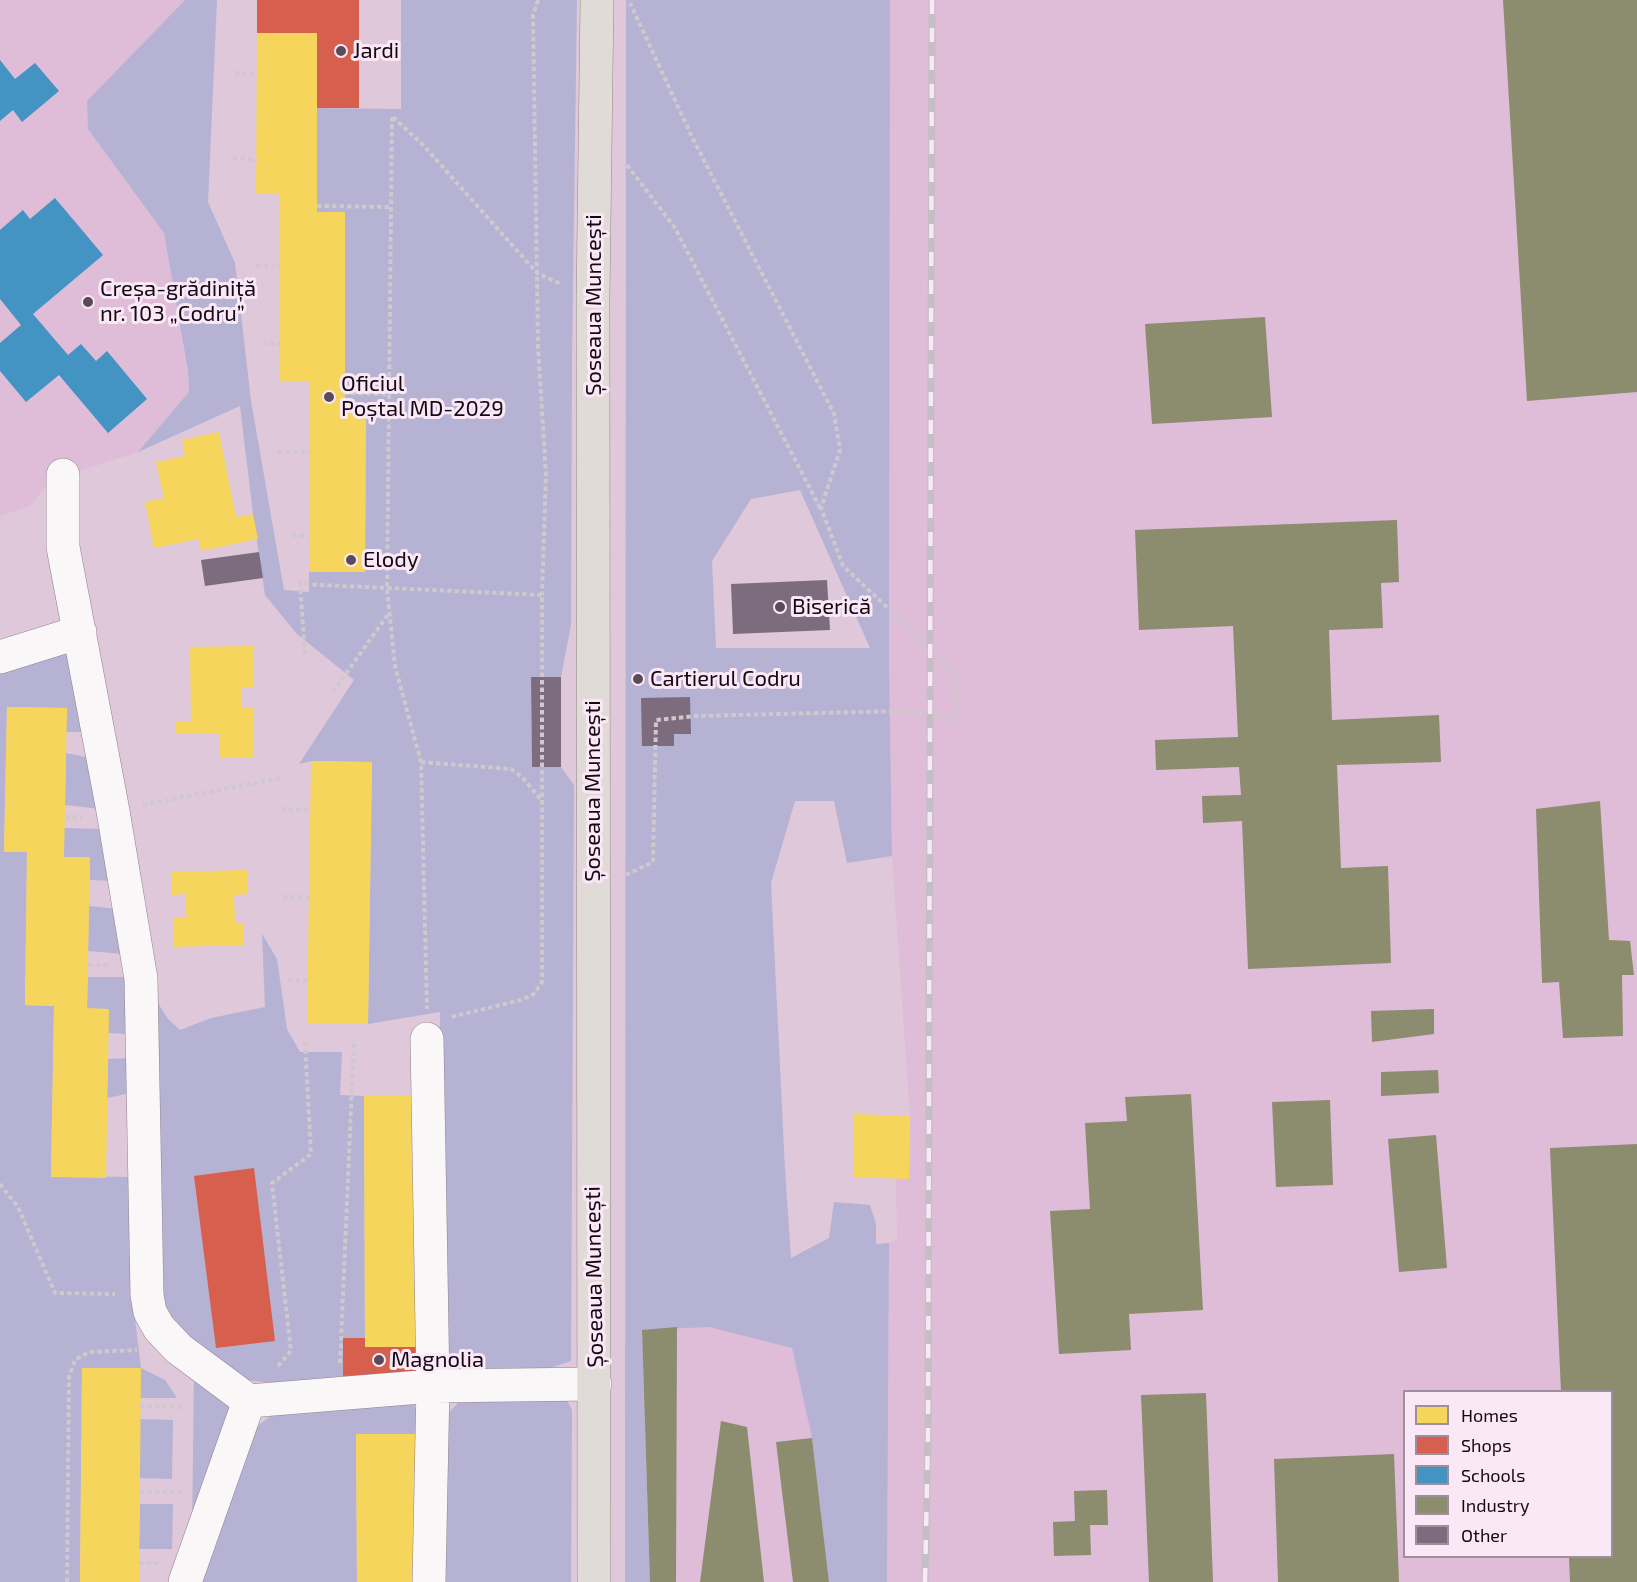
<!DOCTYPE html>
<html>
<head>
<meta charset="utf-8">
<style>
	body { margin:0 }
	#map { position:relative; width:1637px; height:1582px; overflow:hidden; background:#dec8d9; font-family:"Exo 2",sans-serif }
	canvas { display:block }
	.legend { position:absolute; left:1403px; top:1390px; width:210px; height:168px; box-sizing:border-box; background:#fbe8f7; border:2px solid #9f8e9c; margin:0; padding:8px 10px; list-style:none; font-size:18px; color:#140813 }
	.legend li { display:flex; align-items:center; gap:12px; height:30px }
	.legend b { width:30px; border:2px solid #9f8e9c }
</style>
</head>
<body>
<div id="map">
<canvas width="1637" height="1582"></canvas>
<ul class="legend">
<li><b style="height:16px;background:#f6d55c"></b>Homes</li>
<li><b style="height:16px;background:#d6604d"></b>Shops</li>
<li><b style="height:16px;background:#4393c3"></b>Schools</li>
<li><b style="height:16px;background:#8c8c6e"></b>Industry</li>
<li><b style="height:16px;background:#7c6c7d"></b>Other</li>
</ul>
</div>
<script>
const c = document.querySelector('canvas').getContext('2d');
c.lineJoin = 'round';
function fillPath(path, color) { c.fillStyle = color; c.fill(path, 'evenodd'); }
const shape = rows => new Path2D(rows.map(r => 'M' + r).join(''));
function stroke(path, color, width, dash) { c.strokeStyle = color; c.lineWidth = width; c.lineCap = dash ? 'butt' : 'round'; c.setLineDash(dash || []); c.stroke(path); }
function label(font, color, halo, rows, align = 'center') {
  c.font = font + ' "Exo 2",sans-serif'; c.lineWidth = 6; c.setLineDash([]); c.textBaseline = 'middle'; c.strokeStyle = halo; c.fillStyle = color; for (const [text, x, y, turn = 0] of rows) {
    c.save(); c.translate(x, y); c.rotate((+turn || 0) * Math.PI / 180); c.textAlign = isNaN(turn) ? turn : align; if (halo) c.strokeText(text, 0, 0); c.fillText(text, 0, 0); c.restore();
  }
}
const built = shape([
	[0,0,185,0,87,101,89,129,164,233,188,371,189,392,138,452,51,480,30,506,0,516],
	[890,0,1637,0,1637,1582,887,1582,889,1243,897,1240,896,1179,909,1178,910,1116,892,856,889,658],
	[1404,1392,1612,1392,1612,1556,1404,1556],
	[677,1327,710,1327,792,1348,812,1438,829,1582,650,1582,642,1330]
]);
const green = shape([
	[185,0,217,0,208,202,235,263,251,401,284,590,309,592,309,572,365,572,366,405,345,404,317,212,317,108,401,109,401,0,577,0,572,359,571,625,561,677,531,678,532,767,561,767,574,785,571,1361,524,1377,458,1370,447,1359,441,1328,440,1012,368,1024,372,762,312,761,299,764,354,680,297,634,265,595,253,514,240,406,138,452,189,392,188,371,164,233,88,129,87,101],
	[626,0,890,0,889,658,892,856,847,863,834,801,795,801,771,883,785,1170,791,1258,829,1238,834,1202,870,1205,876,1224,876,1244,889,1243,887,1582,829,1582,812,1438,792,1348,709,1327,642,1330,650,1582,625,1582],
	[800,490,870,648,716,648,712,561,751,499],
	[63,622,87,732,66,732,67,708,7,707,4,851,27,852,25,1005,54,1006,51,1176,135,1177,130,1278,141,1368,165,1380,177,1398,140,1398,140,1368,82,1368,80,1582,0,1582,0,644],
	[66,753,90,758,101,809,65,805],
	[64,828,103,829,114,881,90,880,90,857,64,857],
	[89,906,119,909,125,954,88,951],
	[262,934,277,959,287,1029,300,1052,342,1052,340,1095,364,1096,365,1338,343,1338,343,1376,276,1384,241,1379,213,1361,163,1314,156,1000,168,1019,180,1030,211,1018,265,1007],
	[88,977,125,977,128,1034,108,1033,87,1008],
	[133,1058,133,1089,126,1094,107,1098,108,1059],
	[194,1375,236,1407,192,1535],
	[566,1398,572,1410,571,1582,439,1582,439,1423,458,1403],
	[403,1403,414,1405,418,1415,417,1434,356,1434,357,1582,196,1582,258,1426,274,1413],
	[140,1419,173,1420,172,1479,140,1478],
	[140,1504,173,1504,172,1549,139,1549]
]);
const homes = shape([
	[257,33,317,33,317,212,345,212,345,404,366,404,365,572,309,572,309,382,279,382,280,194,256,194],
	[219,432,236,517,253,514,258,539,201,551,199,539,154,548,145,502,164,498,156,462,185,456,182,440],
	[254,646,254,687,241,688,241,707,253,707,254,758,220,758,219,733,176,734,176,721,191,721,190,647],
	[7,707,67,708,64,857,90,857,87,1008,109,1009,106,1178,51,1177,54,1006,25,1005,27,852,4,852],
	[311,761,372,762,368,1024,307,1023],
	[248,870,248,894,234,895,235,923,243,923,243,945,174,947,174,918,186,918,185,894,171,895,171,872],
	[417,1095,419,1347,365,1347,364,1096],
	[854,1114,910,1116,909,1179,853,1177],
	[82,1368,141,1368,139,1582,80,1582],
	[356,1434,417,1434,419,1582,357,1582]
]);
const shops = shape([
	[257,0,359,0,359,108,317,108,317,33,257,33],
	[254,1168,275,1341,216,1348,194,1176],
	[343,1338,365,1338,365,1347,419,1347,419,1375,343,1376]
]);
const schools = shape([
	[0,60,15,79,35,63,59,91,22,122,13,110,0,121],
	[55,198,103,255,33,314,68,355,81,344,96,361,107,351,147,399,108,433,59,375,26,402,0,371,0,343,21,325,0,299,0,230,23,210,30,219]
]);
const industry = shape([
	[1503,0,1637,0,1637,392,1527,401],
	[1265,317,1272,417,1152,424,1145,324],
	[1397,520,1399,582,1381,583,1383,628,1329,630,1332,720,1439,715,1441,762,1337,765,1341,868,1388,866,1391,963,1248,969,1242,821,1203,823,1202,796,1241,795,1239,767,1156,770,1155,740,1238,737,1233,626,1139,630,1135,530],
	[1600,801,1609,940,1630,941,1634,975,1622,975,1623,1036,1563,1038,1559,982,1542,983,1542,981,1536,809],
	[1434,1009,1434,1034,1372,1042,1371,1011],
	[1438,1070,1439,1093,1381,1096,1381,1072],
	[1191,1094,1203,1310,1129,1314,1131,1350,1059,1354,1050,1211,1090,1209,1085,1123,1127,1121,1125,1097],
	[1330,1100,1333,1185,1276,1187,1272,1102],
	[1436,1135,1447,1268,1399,1272,1388,1139],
	[1637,1144,1637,1582,1570,1582,1569,1557,1612,1556,1612,1392,1561,1392,1550,1148],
	[677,1327,676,1582,650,1582,642,1330],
	[1206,1393,1213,1582,1149,1582,1141,1395],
	[721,1421,747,1427,764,1582,700,1582],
	[812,1438,829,1582,793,1582,776,1442],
	[1394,1454,1399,1582,1278,1582,1274,1459],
	[1107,1490,1108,1525,1090,1525,1091,1555,1054,1556,1053,1522,1075,1521,1074,1491]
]);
const building = shape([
	[259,552,263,578,205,586,201,560],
	[827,580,830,630,733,634,731,584],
	[531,677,561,677,561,767,532,767],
	[690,697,691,734,674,734,674,746,642,746,641,698]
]);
const path = shape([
	[538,0,533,15,538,346,546,475,542,595],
	[235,73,257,74],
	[392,117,387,589,395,666,421,762,427,1009],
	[393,117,423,145,537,273,561,284],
	[233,158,257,160],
	[627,165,675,228,820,508],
	[317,206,391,207],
	[256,266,280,265],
	[263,343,280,344],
	[344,393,388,394],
	[278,452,309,452],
	[292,535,309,536],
	[305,654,300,584,542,595,542,982,534,994,521,1000,451,1017],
	[333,692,389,613],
	[421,762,511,769,522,777,543,802],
	[143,805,280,778],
	[281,809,311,811],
	[65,817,82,817],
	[626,875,653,862,656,720,695,716,902,711,957,720,955,675,905,624,843,566,821,508,840,450,834,414,692,137,630,3],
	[283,897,309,897],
	[88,965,108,965],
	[288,980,308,981],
	[0,1184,18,1207,55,1293,115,1294],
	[340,1363,354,1040],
	[278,1366,291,1351,272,1183,311,1154,305,1041],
	[140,1406,184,1407],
	[140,1492,182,1492],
	[139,1563,159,1563],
	[67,1582,69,1377,75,1360,89,1352,137,1350]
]);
const minor = shape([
	[63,475,63,547,113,811,141,979,147,1295,150,1312,159,1328,179,1349,249,1401,433,1386,595,1384],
	[0,657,80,632],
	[427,1039,433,1386,429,1582],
	[185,1582,249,1401]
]);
const major = shape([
	[594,1582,593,299,597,0]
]);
const rail = shape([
	[925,1582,928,1435,932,0]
]);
const markers = [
	[341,51,6,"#5b4b58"],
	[88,302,6,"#5b4b58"],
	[329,397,6,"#5b4b58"],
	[351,560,6,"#5b4b58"],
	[780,607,6,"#5b4b58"],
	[638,679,6,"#5b4b58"],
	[379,1360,6,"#5b4b58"]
];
const poiNames = [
	["Jardi",353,51],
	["Creșa-grădiniță",100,289],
	["nr. 103 „Codru”",100,314],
	["Oficiul",341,384],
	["Poștal MD-2029",341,409],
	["Elody",363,560],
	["Biserică",792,607],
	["Cartierul Codru",650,679],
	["Magnolia",391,1360]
];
const streetNames = [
	["Șoseaua Muncești",594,305,-90],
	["Șoseaua Muncești",593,791,-90],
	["Șoseaua Muncești",594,1277,-91]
];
fillPath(built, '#dfbcd8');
fillPath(green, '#b5b2d4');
fillPath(homes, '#f6d55c');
fillPath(shops, '#d6604d');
fillPath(schools, '#4393c3');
fillPath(industry, '#8c8c6e');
fillPath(building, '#7c6c7d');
stroke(minor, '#92828e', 34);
stroke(major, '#958885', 34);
stroke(path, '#cfc8cd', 4, [4.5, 3]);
stroke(minor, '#faf7f9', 33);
stroke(major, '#e1dbd7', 33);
stroke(rail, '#c4bfc4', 7);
stroke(rail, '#fbe8f7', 4.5, [14]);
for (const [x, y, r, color] of markers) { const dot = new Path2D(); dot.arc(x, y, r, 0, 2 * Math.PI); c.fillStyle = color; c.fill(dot); stroke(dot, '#fbe8f7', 2); }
label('22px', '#140813', '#fbe8f7', poiNames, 'left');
label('22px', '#140813', '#fbe8f7', streetNames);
</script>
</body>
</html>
